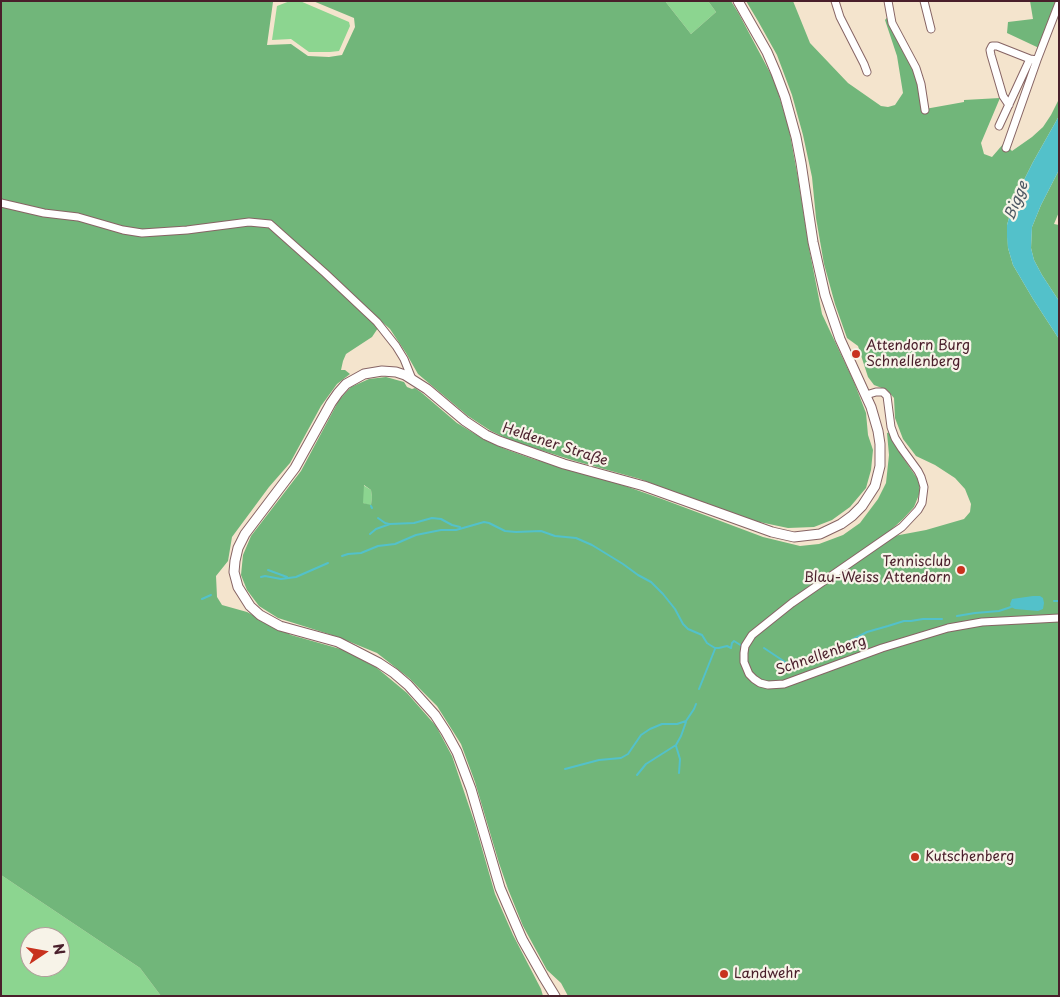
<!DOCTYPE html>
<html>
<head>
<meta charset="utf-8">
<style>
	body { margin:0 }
	#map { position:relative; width:1060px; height:997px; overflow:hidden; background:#f4e4cd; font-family:"Playpen Sans",sans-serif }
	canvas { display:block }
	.frame { position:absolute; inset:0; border:2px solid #4a1f2b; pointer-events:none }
	.north { position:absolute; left:20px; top:927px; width:50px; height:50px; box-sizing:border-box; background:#f7f3e8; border:1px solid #b29e9c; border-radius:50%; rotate:78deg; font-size:14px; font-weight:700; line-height:20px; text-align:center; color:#4a1f2b }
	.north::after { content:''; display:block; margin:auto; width:18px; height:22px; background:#c8321e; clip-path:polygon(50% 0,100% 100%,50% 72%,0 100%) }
</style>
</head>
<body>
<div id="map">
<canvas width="1060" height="997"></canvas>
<div class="frame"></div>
<div class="north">N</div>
</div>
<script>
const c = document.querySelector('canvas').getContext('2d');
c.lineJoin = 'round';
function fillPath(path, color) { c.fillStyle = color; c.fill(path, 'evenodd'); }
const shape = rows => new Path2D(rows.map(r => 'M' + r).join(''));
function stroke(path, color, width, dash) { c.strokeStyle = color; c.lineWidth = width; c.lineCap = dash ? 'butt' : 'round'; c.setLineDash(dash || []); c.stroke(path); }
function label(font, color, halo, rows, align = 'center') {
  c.font = font + ' "Playpen Sans",sans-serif'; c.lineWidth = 4.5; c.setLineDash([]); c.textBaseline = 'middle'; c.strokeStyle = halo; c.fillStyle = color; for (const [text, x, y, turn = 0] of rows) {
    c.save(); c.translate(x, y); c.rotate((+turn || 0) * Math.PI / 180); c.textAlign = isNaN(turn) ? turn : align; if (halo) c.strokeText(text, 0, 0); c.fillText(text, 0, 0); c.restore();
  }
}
const green = shape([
	[290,1,300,1,349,22,350,26,339,51,330,52,309,52,291,39,272,40,277,6],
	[665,1,708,1,716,12,691,34],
	[363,485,371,490,372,497,371,506,363,503],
	[1,875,140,968,161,996,1,996],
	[30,937,60,937,60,967,30,967]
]);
const forest = shape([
	[1,1,274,1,273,2,267,45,291,44,308,56,329,57,342,55,355,27,354,18,313,1,665,1,691,34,716,12,708,1,731,1,739,14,775,82,789,129,798,178,809,248,822,314,854,382,866,413,868,435,873,450,871,470,866,488,850,507,832,520,814,527,788,528,745,519,640,479,575,461,512,441,491,431,468,416,418,374,406,353,390,329,381,321,378,328,372,337,346,354,343,361,341,370,345,370,350,374,337,384,321,406,290,463,269,487,232,537,228,561,216,576,217,597,222,605,247,612,291,635,344,650,377,668,407,693,436,726,452,756,475,824,495,894,513,935,541,989,543,996,161,996,140,968,1,875],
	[746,1,793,1,810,43,848,83,881,106,888,107,895,105,903,93,897,56,885,20,890,14,910,55,925,109,964,102,964,100,1000,98,981,143,984,154,992,157,1004,143,1012,151,1032,137,1043,127,1051,115,1059,99,1059,116,1033,162,1014,200,1007,225,1008,248,1013,265,1033,299,1059,339,1059,996,568,996,561,983,547,970,523,926,508,889,499,863,475,782,461,744,437,706,409,678,377,653,338,637,278,618,259,606,247,590,241,575,243,555,251,536,301,471,339,400,351,387,369,379,386,377,404,382,407,387,412,389,415,388,422,393,457,423,485,440,505,449,533,459,614,482,662,499,763,537,800,546,819,544,843,535,860,523,878,499,886,483,889,455,887,433,890,432,904,459,919,481,920,492,914,507,903,519,892,529,894,536,926,530,964,519,970,512,971,504,965,489,955,478,935,465,916,456,903,439,895,418,894,398,887,390,874,385,868,377,858,346,847,338,835,304,824,264,816,218,812,177,803,135,792,95,777,55,758,21],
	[364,485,371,490,372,497,371,505,363,503],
	[1030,1,1056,1,1039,48,1007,33,1008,22,1033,19],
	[1059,170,1059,212,1054,224,1059,225,1059,301,1042,275,1034,260,1031,248,1032,227,1041,205]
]);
const water = shape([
	[1059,116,1059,170,1041,205,1032,227,1031,248,1034,260,1042,275,1059,301,1059,339,1033,299,1013,265,1008,248,1007,237,1007,225,1014,200,1033,162],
	[1033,596,1040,596,1043,598,1044,603,1043,609,1038,611,1015,609,1011,607,1010,604,1012,599]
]);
const stream = shape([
	[371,506,372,508],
	[378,518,385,523,389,524],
	[370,534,376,529,390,524,414,523,432,518,441,519,452,525,460,527],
	[342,556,348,554,361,553,378,546,395,544,416,535,441,530,456,530,484,522,489,523,505,531,516,532,541,531,555,536,576,538,592,545,623,564,638,575,651,582,663,594,675,609,683,624,688,629,702,635,707,643,710,645,715,648,719,648,727,646,731,648,732,643,734,641,742,646],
	[268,570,287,577],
	[261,577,265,576,281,579,296,577,328,563],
	[202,599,211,595],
	[1054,601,1059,601],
	[957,616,975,613,999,611,1011,607],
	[764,648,791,666,797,665,802,662,820,658,837,647,841,647,848,642,867,632,888,626,904,621,911,621,923,619,942,619],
	[699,689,715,649],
	[676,746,680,759,679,773],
	[565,769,599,760,621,758,628,754,641,735,650,729,662,724,677,724,686,721,694,709,696,704],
	[637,775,646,764,676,745,681,736,686,722]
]);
const minor = shape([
	[835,1,840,17,864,64,867,72],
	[888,1,892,23,916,68,921,84,925,110],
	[924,1,931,29],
	[1009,105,1003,96,991,55,990,50,992,46,997,46,1030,59,1037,60],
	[999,126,1030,59],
	[1006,148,1037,60,1059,3],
	[1,203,44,213,78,217,123,230,142,233,187,230,249,222,270,224,325,273,377,322,396,346,404,359,412,379],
	[866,395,876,392,883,392,887,396,891,427,895,438,902,449,918,471,921,477,924,487,922,503,918,510,902,527,792,603,752,635,745,646,744,653,744,662,749,674,754,679,760,683,768,685,784,684,882,648,948,628,982,622,1059,618]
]);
const major = shape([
	[555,996,544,978,522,939,500,888,471,789,457,752,446,732,435,715,408,685,394,673,379,663,338,642,280,626,260,615,250,606,238,587,234,572,235,561,238,548,245,534,295,468,331,403,338,393,346,384,364,374,382,371,396,372,405,375,427,389,465,421,486,435,499,441,564,464,644,486,772,532,794,537,820,534,841,524,852,516,862,506,875,486,880,466,880,444,878,431,871,407,840,339,825,295,813,242,801,163,796,137,785,97,776,73,767,52,738,1]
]);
const markers = [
	[856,354,5,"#c8321e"],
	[961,570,5,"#c8321e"],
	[915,857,5,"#c8321e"],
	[724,974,5,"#c8321e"]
];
const poiNames = [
	["Attendorn Burg",866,346],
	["Schnellenberg",866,362],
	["Tennisclub",951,562,"right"],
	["Blau-Weiss Attendorn",951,578,"right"],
	["Kutschenberg",925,857],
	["Landwehr",734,974]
];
const streetNames = [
	["Heldener Straße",555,445,18],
	["Schnellenberg",821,656,-19]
];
const waterNames = [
	["Bigge",1017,201,-68]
];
fillPath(green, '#8cd590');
fillPath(forest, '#71b67a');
fillPath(water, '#53c1ca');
stroke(stream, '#53c1ca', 2);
stroke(minor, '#866464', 9);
stroke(major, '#866464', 11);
stroke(minor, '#fff', 7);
stroke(major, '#fff', 9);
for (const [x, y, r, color] of markers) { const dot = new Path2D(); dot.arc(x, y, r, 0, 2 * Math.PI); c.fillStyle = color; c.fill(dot); stroke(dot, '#f7f3e8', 2); }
label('14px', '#4a1f2b', '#f7f3e8', poiNames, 'left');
label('14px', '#4a1f2b', '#f7f3e8', streetNames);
label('italic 15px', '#4d5863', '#f7f3e8', waterNames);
</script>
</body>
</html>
